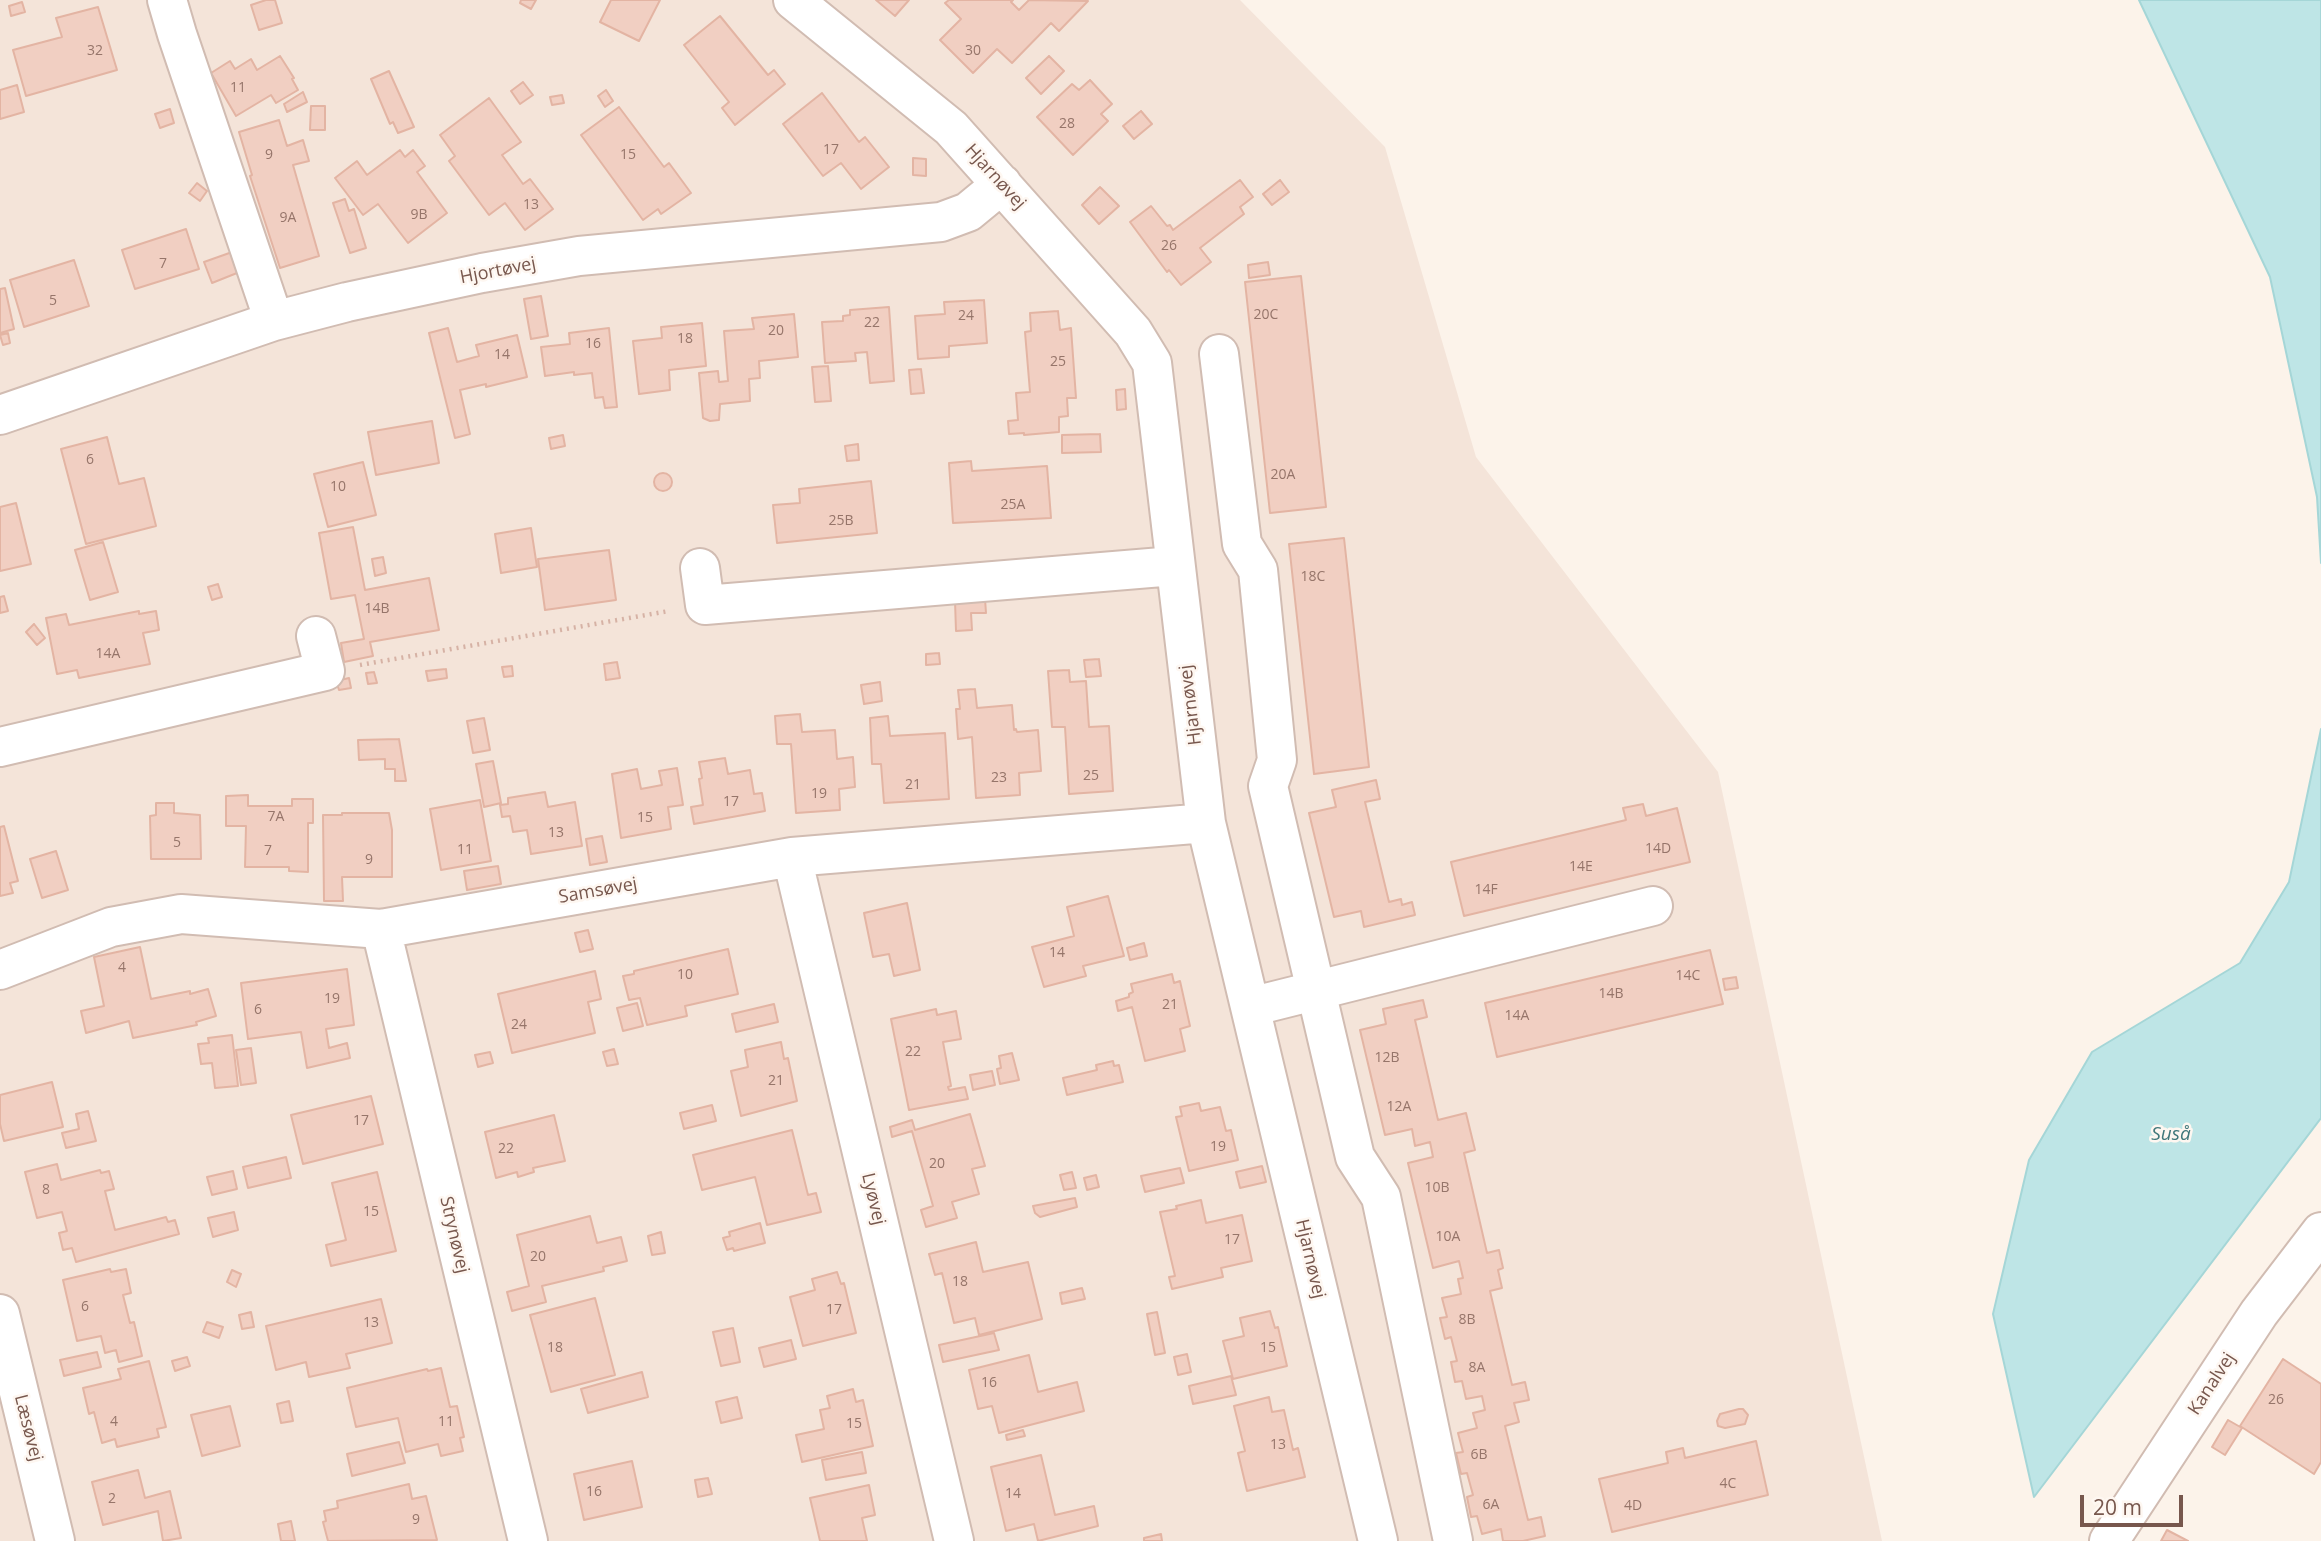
<!DOCTYPE html>
<html>
<head>
<meta charset="utf-8">
<style>
	body { margin:0 }
	#map { position:relative; width:2321px; height:1541px; overflow:hidden; background:#fcf3ea; font-family:"Open Sans",sans-serif }
	canvas { display:block }
	.scale { position:absolute; left:2080px; top:1495px; width:103px; height:32px; box-sizing:border-box; border:4px solid #77574d; border-top:0; padding-left:9px; font-size:21px; line-height:24px; white-space:nowrap; color:#77574d; -webkit-text-stroke:5px #fef7f1; paint-order:stroke }
</style>
</head>
<body>
<div id="map">
<canvas width="2321" height="1541"></canvas>
<div class="scale">20 m</div>
</div>
<script>
const c = document.querySelector('canvas').getContext('2d');
c.lineJoin = 'round';
function fillPath(path, color) { c.fillStyle = color; c.fill(path, 'evenodd'); }
const shape = rows => new Path2D(rows.map(r => 'M' + r).join(''));
function stroke(path, color, width, dash) { c.strokeStyle = color; c.lineWidth = width; c.lineCap = dash ? 'butt' : 'round'; c.setLineDash(dash || []); c.stroke(path); }
function label(font, color, halo, rows, align = 'center') {
  c.font = font + ' "Open Sans",sans-serif'; c.lineWidth = 5; c.setLineDash([]); c.textBaseline = 'middle'; c.strokeStyle = halo; c.fillStyle = color; for (const [text, x, y, turn = 0] of rows) {
    c.save(); c.translate(x, y); c.rotate((+turn || 0) * Math.PI / 180); c.textAlign = isNaN(turn) ? turn : align; if (halo) c.strokeText(text, 0, 0); c.fillText(text, 0, 0); c.restore();
  }
}
const residential = shape([
	[0,0,1240,0,1385,147,1476,457,1718,772,1882,1541,0,1541]
]);
const water = shape([
	[2139,0,2321,0,2321,563,2317,497,2270,277,2139,0],
	[2321,729,2321,1118,2034,1497,1993,1314,2029,1160,2092,1052,2240,963,2289,882,2321,729]
]);
const building = shape([
	[266,0,275,0,282,23,259,30,251,5,266,0],
	[521,0,536,0,531,9,520,3,521,0],
	[611,0,660,0,639,41,600,22,611,0],
	[876,0,909,0,895,16,876,0],
	[949,0,1013,0,1011,2,1019,10,1029,0,1088,1,1059,31,1051,23,1012,63,997,49,973,73,940,40,961,19,945,3,949,0],
	[22,2,25,12,11,16,9,6,22,2],
	[98,7,117,70,26,96,13,50,62,37,56,18,98,7],
	[720,16,768,75,774,70,785,84,735,125,722,108,729,102,684,45,720,16],
	[280,56,294,78,292,79,298,90,276,103,271,95,236,116,211,73,230,61,235,69,251,59,257,70,280,56],
	[1049,56,1064,71,1041,94,1026,78,1049,56],
	[389,71,414,127,398,133,393,122,390,124,371,79,389,71],
	[1090,80,1112,104,1101,114,1108,121,1073,155,1037,117,1072,84,1079,90,1090,80],
	[523,82,533,95,520,104,511,91,523,82],
	[17,85,24,112,0,119,0,90,17,85],
	[606,90,613,101,605,107,598,96,606,90],
	[303,92,307,102,287,112,284,104,303,92],
	[822,93,859,142,865,137,889,167,861,189,841,163,823,176,783,124,822,93],
	[562,95,564,103,552,105,550,97,562,95],
	[489,98,521,142,502,155,523,184,530,179,553,209,525,230,505,203,489,215,449,161,455,156,440,135,489,98],
	[311,106,325,106,325,130,310,130,311,106],
	[619,107,664,167,669,163,691,193,661,214,658,209,643,220,581,135,619,107],
	[170,109,174,123,160,128,155,114,170,109],
	[1141,111,1152,124,1134,139,1123,126,1141,111],
	[279,120,287,146,303,140,309,161,293,165,319,256,280,268,250,176,252,175,239,132,279,120],
	[400,150,405,157,413,150,425,166,417,172,447,213,408,243,378,204,363,215,335,178,357,161,367,175,400,150],
	[913,158,926,159,926,176,913,175,913,158],
	[1240,180,1253,197,1240,207,1244,214,1200,248,1211,262,1181,285,1169,270,1167,272,1130,222,1151,206,1167,226,1170,225,1173,230,1240,180],
	[1280,180,1289,192,1272,205,1263,194,1280,180],
	[197,183,207,191,200,201,189,193,197,183],
	[1100,187,1119,206,1099,224,1082,205,1100,187],
	[345,199,349,211,354,209,366,248,350,253,333,203,345,199],
	[186,229,199,269,135,289,122,250,186,229],
	[235,251,242,271,212,283,204,262,235,251],
	[74,260,89,306,24,327,10,280,74,260],
	[1268,262,1270,275,1249,278,1248,265,1268,262],
	[1301,276,1326,507,1270,513,1245,282,1301,276],
	[5,288,14,329,0,333,0,289,5,288],
	[541,296,548,336,531,339,524,299,541,296],
	[984,300,987,343,949,346,949,357,918,359,915,316,945,314,944,302,984,300],
	[889,307,894,381,870,383,867,352,855,353,856,361,825,363,822,322,843,321,843,316,850,315,850,310,889,307],
	[1058,311,1060,330,1071,328,1076,398,1067,398,1068,416,1059,417,1059,432,1024,435,1024,433,1009,434,1008,421,1018,420,1016,393,1030,392,1025,332,1031,331,1030,313,1058,311],
	[794,314,798,357,759,361,760,378,749,379,750,401,720,404,719,420,710,421,703,418,699,373,718,371,719,382,728,381,724,331,754,329,752,318,794,314],
	[702,323,706,366,669,370,670,390,639,394,633,341,662,338,661,327,702,323],
	[448,328,457,362,479,356,476,345,517,335,527,377,486,387,486,384,460,390,470,434,455,438,429,333,448,328],
	[609,328,617,407,605,408,603,397,595,398,592,373,574,375,574,372,545,376,541,347,570,344,569,333,609,328],
	[8,333,10,343,3,345,0,335,8,333],
	[828,366,831,401,815,402,812,367,828,366],
	[921,369,924,393,911,394,909,370,921,369],
	[1125,389,1126,409,1117,410,1116,390,1125,389],
	[432,421,439,463,376,475,368,432,432,421],
	[1100,434,1101,452,1062,453,1062,435,1100,434],
	[563,435,565,446,551,449,549,438,563,435],
	[107,437,119,484,144,478,156,526,86,544,61,449,107,437],
	[858,444,859,460,847,461,845,446,858,444],
	[971,461,972,471,1047,466,1051,518,953,523,949,463,971,461],
	[363,462,376,515,328,527,314,474,363,462],
	'654 482a9 9 0 1 1 18 0a9 9 0 1 1-18 0Z',
	[871,481,877,533,777,543,773,505,800,503,799,489,871,481],
	[16,503,31,564,0,571,0,507,16,503],
	[353,527,365,590,429,578,439,630,370,642,373,656,344,662,341,643,364,639,355,595,331,599,319,533,353,527],
	[531,528,537,567,501,573,495,534,531,528],
	[1344,538,1369,767,1314,774,1289,544,1344,538],
	[103,542,118,592,90,600,75,550,103,542],
	[609,550,616,600,545,610,538,559,609,550],
	[383,557,386,573,375,576,372,559,383,557],
	[218,584,222,597,212,600,208,587,218,584],
	[4,596,8,611,0,613,0,597,4,596],
	[985,599,986,613,971,613,972,630,956,631,955,601,985,599],
	[139,611,139,614,156,611,159,630,143,633,150,664,79,678,77,670,57,674,46,618,66,614,69,625,139,611],
	[34,624,45,638,37,645,26,632,34,624],
	[939,653,940,664,926,665,926,654,939,653],
	[1099,659,1101,676,1086,677,1084,660,1099,659],
	[617,662,620,678,606,680,604,664,617,662],
	[512,666,513,676,504,677,502,667,512,666],
	[446,669,447,678,428,681,426,671,446,669],
	[1069,670,1070,682,1086,681,1089,727,1109,726,1113,791,1069,794,1065,727,1052,727,1048,671,1069,670],
	[374,672,377,683,368,684,366,673,374,672],
	[349,678,351,688,339,690,336,681,349,678],
	[880,682,882,701,864,704,861,685,880,682],
	[975,689,977,708,1012,705,1014,730,1016,729,1017,732,1038,730,1041,771,1019,773,1020,795,976,798,972,737,958,739,956,709,960,709,958,690,975,689],
	[800,714,802,732,835,730,837,759,853,757,855,787,839,789,840,810,796,813,791,744,777,744,775,716,800,714],
	[888,716,890,736,945,733,949,799,884,803,881,764,872,764,870,718,888,716],
	[484,718,490,750,473,753,467,721,484,718],
	[399,739,406,781,395,781,395,769,385,769,385,759,359,760,358,740,399,739],
	[725,758,728,774,750,770,754,794,762,793,765,811,694,824,691,807,703,805,699,779,702,778,699,762,725,758],
	[493,761,501,803,484,807,476,764,493,761],
	[677,768,683,805,668,807,671,829,621,838,612,774,637,769,641,789,662,785,659,771,677,768],
	[1376,780,1380,799,1365,802,1389,902,1401,899,1402,905,1412,902,1415,915,1364,927,1361,911,1334,917,1309,813,1336,807,1332,790,1376,780],
	[545,792,548,807,575,802,582,846,531,854,527,830,513,832,510,816,502,817,500,805,508,804,508,798,545,792],
	[248,795,248,806,292,806,292,799,313,799,313,823,308,823,308,872,289,871,289,867,245,867,246,826,226,826,226,796,248,795],
	[480,800,491,861,441,870,430,809,480,800],
	[156,803,174,803,174,813,200,815,201,859,151,859,150,816,156,815,156,803],
	[1643,804,1646,816,1677,808,1690,862,1464,916,1451,862,1626,820,1623,808,1643,804],
	[342,813,389,813,392,830,392,877,342,877,343,901,324,901,323,815,342,815,342,813],
	[4,826,18,881,10,883,13,893,0,896,0,827,4,826],
	[602,836,607,862,590,865,586,839,602,836],
	[56,851,68,890,42,898,30,859,56,851],
	[498,866,501,884,467,890,464,871,498,866],
	[1108,896,1124,956,1083,966,1086,976,1044,987,1032,947,1074,936,1067,907,1108,896],
	[907,903,920,970,894,976,889,954,873,957,864,913,907,903],
	[588,930,593,949,580,952,575,933,588,930],
	[1144,943,1147,956,1130,960,1127,948,1144,943],
	[140,947,151,999,190,991,190,994,208,989,216,1016,196,1022,197,1025,133,1038,129,1021,86,1033,81,1011,104,1006,94,957,140,947],
	[728,949,738,994,685,1006,687,1016,647,1025,640,998,629,1000,623,976,634,974,634,971,728,949],
	[1710,950,1723,1004,1497,1057,1485,1003,1710,950],
	[347,969,354,1025,326,1029,329,1048,347,1043,350,1058,307,1068,301,1032,248,1039,241,983,347,969],
	[595,971,601,999,588,1002,595,1033,512,1053,498,994,595,971],
	[1172,974,1174,983,1180,981,1190,1026,1180,1029,1185,1051,1145,1061,1132,1007,1118,1011,1116,1001,1129,997,1129,994,1133,992,1131,984,1172,974],
	[1736,977,1738,988,1725,990,1723,979,1736,977],
	[1423,1000,1427,1017,1415,1020,1438,1120,1466,1113,1475,1150,1464,1153,1487,1253,1499,1250,1503,1268,1498,1270,1502,1288,1490,1291,1512,1385,1525,1382,1529,1400,1514,1403,1519,1422,1505,1426,1528,1520,1541,1517,1545,1536,1523,1541,1503,1541,1501,1529,1482,1534,1477,1516,1471,1517,1467,1497,1473,1495,1467,1473,1461,1474,1456,1453,1463,1452,1458,1433,1477,1428,1473,1413,1485,1410,1482,1396,1466,1399,1462,1381,1455,1382,1451,1362,1457,1361,1451,1337,1445,1339,1440,1318,1447,1317,1442,1298,1461,1294,1458,1279,1463,1278,1459,1261,1433,1268,1408,1163,1433,1157,1430,1142,1415,1146,1412,1129,1385,1135,1360,1030,1386,1024,1383,1009,1423,1000],
	[637,1003,643,1026,623,1031,617,1008,637,1003],
	[774,1004,778,1022,736,1032,732,1014,774,1004],
	[936,1009,937,1015,956,1011,961,1039,943,1042,951,1086,948,1087,949,1090,965,1087,968,1099,909,1110,891,1019,936,1009],
	[232,1035,238,1086,215,1088,212,1063,201,1064,198,1044,209,1043,208,1038,232,1035],
	[781,1042,784,1059,788,1058,797,1101,741,1116,731,1071,748,1067,745,1050,781,1042],
	[251,1048,256,1083,241,1085,236,1050,251,1048],
	[614,1049,618,1064,607,1066,603,1052,614,1049],
	[490,1052,493,1063,478,1067,475,1055,490,1052],
	[1012,1053,1019,1080,1000,1084,997,1069,1001,1068,999,1056,1012,1053],
	[1113,1061,1114,1066,1119,1065,1123,1082,1067,1095,1063,1078,1097,1070,1096,1065,1113,1061],
	[992,1071,995,1085,973,1090,970,1075,992,1071],
	[52,1082,63,1127,4,1141,0,1124,0,1095,52,1082],
	[371,1096,383,1144,303,1164,291,1115,371,1096],
	[1199,1103,1201,1111,1220,1107,1226,1131,1231,1130,1238,1160,1189,1171,1176,1117,1182,1116,1180,1107,1199,1103],
	[712,1105,716,1121,684,1129,680,1113,712,1105],
	[88,1111,96,1141,66,1148,62,1133,79,1129,76,1114,88,1111],
	[970,1114,985,1166,972,1169,979,1194,952,1202,957,1218,926,1227,921,1210,933,1206,912,1131,892,1137,890,1127,912,1120,915,1130,970,1114],
	[554,1115,565,1161,533,1168,534,1172,518,1177,517,1172,496,1178,485,1132,554,1115],
	[792,1130,808,1195,816,1193,821,1212,767,1225,755,1177,702,1190,693,1155,792,1130],
	[286,1157,291,1178,248,1188,243,1167,286,1157],
	[57,1164,61,1180,100,1170,101,1173,109,1171,114,1189,105,1191,115,1230,166,1217,168,1222,175,1220,179,1234,76,1262,72,1248,63,1250,59,1233,67,1231,62,1212,37,1218,25,1172,57,1164],
	[1262,1166,1266,1182,1240,1188,1236,1172,1262,1166],
	[1180,1168,1184,1183,1145,1192,1141,1176,1180,1168],
	[233,1171,237,1189,212,1195,207,1177,233,1171],
	[377,1172,396,1251,331,1266,326,1245,346,1240,332,1183,377,1172],
	[1072,1172,1076,1188,1064,1190,1060,1175,1072,1172],
	[1096,1175,1099,1187,1087,1190,1084,1178,1096,1175],
	[1075,1198,1077,1207,1040,1217,1035,1213,1033,1206,1075,1198],
	[1201,1200,1206,1223,1242,1215,1252,1261,1221,1268,1223,1277,1172,1289,1169,1277,1175,1276,1160,1212,1177,1209,1176,1206,1201,1200],
	[234,1212,238,1230,213,1237,208,1218,234,1212],
	[590,1216,597,1243,621,1237,627,1261,603,1267,604,1271,542,1286,546,1302,512,1311,507,1292,529,1286,517,1235,590,1216],
	[760,1223,765,1243,734,1251,733,1248,727,1250,723,1238,730,1236,729,1232,760,1223],
	[661,1232,665,1253,652,1255,648,1236,661,1232],
	[976,1242,983,1272,1028,1262,1042,1319,979,1335,975,1318,954,1323,942,1273,935,1275,929,1254,976,1242],
	[110,1269,111,1272,126,1269,131,1293,123,1295,130,1323,134,1322,142,1356,119,1362,116,1350,105,1353,101,1336,77,1341,63,1280,110,1269],
	[232,1270,241,1274,236,1287,227,1282,232,1270],
	[837,1272,841,1284,844,1283,856,1333,803,1346,790,1297,815,1290,812,1279,837,1272],
	[1082,1288,1085,1299,1062,1304,1060,1293,1082,1288],
	[595,1298,615,1375,551,1392,530,1315,595,1298],
	[381,1299,392,1343,346,1354,350,1368,309,1377,306,1362,276,1370,266,1326,381,1299],
	[1270,1311,1275,1328,1278,1327,1287,1366,1233,1379,1223,1341,1244,1336,1240,1318,1270,1311],
	[251,1312,254,1327,242,1329,239,1315,251,1312],
	[1157,1312,1165,1353,1155,1355,1147,1314,1157,1312],
	[207,1322,223,1327,219,1338,203,1332,207,1322],
	[733,1328,740,1362,721,1366,713,1332,733,1328],
	[994,1333,999,1350,943,1362,939,1345,994,1333],
	[791,1340,796,1359,764,1367,759,1348,791,1340],
	[97,1352,101,1367,64,1376,60,1360,97,1352],
	[1187,1354,1191,1372,1178,1375,1174,1357,1187,1354],
	[1029,1355,1038,1392,1077,1382,1084,1411,999,1433,992,1406,978,1409,969,1370,1029,1355],
	[187,1357,190,1366,175,1371,172,1361,187,1357],
	[2283,1359,2321,1384,2321,1462,2314,1474,2240,1426,2283,1359],
	[149,1361,166,1427,157,1429,159,1437,117,1447,115,1439,102,1443,94,1412,89,1414,83,1388,121,1379,118,1369,149,1361],
	[441,1368,450,1407,457,1406,464,1437,460,1438,463,1451,441,1456,438,1444,406,1452,398,1418,356,1427,347,1388,427,1369,428,1371,441,1368],
	[642,1372,648,1397,588,1413,581,1389,642,1372],
	[1231,1376,1236,1395,1193,1404,1189,1386,1231,1376],
	[853,1389,856,1402,863,1400,873,1446,802,1462,796,1435,824,1429,820,1410,830,1408,827,1396,853,1389],
	[737,1397,742,1418,721,1423,716,1402,737,1397],
	[1269,1397,1272,1412,1284,1410,1293,1450,1298,1448,1305,1477,1247,1491,1238,1453,1245,1451,1234,1406,1269,1397],
	[289,1401,293,1421,281,1423,277,1404,289,1401],
	[230,1406,240,1446,202,1456,191,1415,230,1406],
	[1739,1409,1743,1409,1748,1415,1745,1424,1725,1428,1718,1426,1717,1421,1720,1414,1739,1409],
	[2228,1420,2242,1428,2225,1455,2212,1447,2228,1420],
	[1023,1430,1025,1436,1007,1440,1006,1435,1023,1430],
	[1756,1441,1768,1495,1612,1532,1599,1479,1668,1463,1666,1452,1683,1448,1685,1458,1756,1441],
	[399,1442,405,1463,352,1476,347,1454,399,1442],
	[862,1452,866,1473,826,1480,822,1460,862,1452],
	[1041,1455,1055,1515,1094,1506,1098,1526,1038,1541,1034,1524,1006,1531,991,1467,1041,1455],
	[632,1461,642,1507,584,1520,574,1474,632,1461],
	[138,1470,145,1498,170,1491,181,1538,163,1541,158,1511,103,1525,92,1482,138,1470],
	[708,1478,712,1494,698,1497,695,1480,708,1478],
	[409,1484,412,1499,426,1496,437,1540,328,1541,323,1522,326,1521,324,1511,338,1508,337,1501,409,1484],
	[869,1485,875,1515,862,1518,867,1541,820,1541,810,1498,869,1485],
	[291,1521,295,1541,281,1541,278,1524,291,1521],
	[2167,1530,2188,1541,2161,1541,2167,1530],
	[1161,1534,1162,1541,1144,1541,1144,1538,1161,1534]
]);
const path = shape([
	[360,665,669,611]
]);
const minor = shape([
	[167,0,177,34,274,321],
	[793,0,951,128,1133,332,1152,363,1206,823,1378,1541],
	[1219,354,1242,544,1258,570,1277,760,1268,786,1355,1157,1381,1197,1453,1541],
	[0,415,274,321,347,302,482,273,579,256,941,222,968,212,1002,184],
	[700,568,705,605,1174,566],
	[0,747,325,671,316,636],
	[792,857,954,1541],
	[381,929,528,1541],
	[0,970,111,927,181,914,381,929,792,857,1206,823],
	[1250,1007,1653,906],
	[0,1314,55,1541],
	[2109,1541,2259,1313,2321,1232]
]);
const numberNames = [
	["32",95,51],
	["30",973,51],
	["11",238,88],
	["28",1067,124],
	["17",831,150],
	["9",269,155],
	["15",628,155],
	["13",531,205],
	["9B",419,215],
	["9A",288,218],
	["26",1169,246],
	["7",163,264],
	["5",53,301],
	["20C",1266,315],
	["24",966,316],
	["22",872,323],
	["20",776,331],
	["18",685,339],
	["16",593,344],
	["14",502,355],
	["25",1058,362],
	["6",90,460],
	["20A",1283,475],
	["10",338,487],
	["25A",1013,505],
	["25B",841,521],
	["18C",1313,577],
	["14B",377,609],
	["14A",108,654],
	["25",1091,776],
	["23",999,778],
	["21",913,785],
	["19",819,794],
	["17",731,802],
	["7A",276,817],
	["15",645,818],
	["13",556,833],
	["5",177,843],
	["14D",1658,849],
	["11",465,850],
	["7",268,851],
	["9",369,860],
	["14E",1581,867],
	["14F",1486,890],
	["14",1057,953],
	["4",122,968],
	["10",685,975],
	["14C",1688,976],
	["14B",1611,994],
	["19",332,999],
	["21",1170,1005],
	["6",258,1010],
	["14A",1517,1016],
	["24",519,1025],
	["22",913,1052],
	["12B",1387,1058],
	["21",776,1081],
	["12A",1399,1107],
	["17",361,1121],
	["19",1218,1147],
	["22",506,1149],
	["20",937,1164],
	["10B",1437,1188],
	["8",46,1190],
	["15",371,1212],
	["10A",1448,1237],
	["17",1232,1240],
	["20",538,1257],
	["18",960,1282],
	["6",85,1307],
	["17",834,1310],
	["8B",1467,1320],
	["13",371,1323],
	["18",555,1348],
	["15",1268,1348],
	["8A",1477,1368],
	["16",989,1383],
	["26",2276,1400],
	["4",114,1422],
	["11",446,1422],
	["15",854,1424],
	["13",1278,1445],
	["6B",1479,1455],
	["4C",1728,1484],
	["16",594,1492],
	["14",1013,1494],
	["2",112,1499],
	["6A",1491,1505],
	["4D",1633,1506],
	["9",416,1520]
];
const streetNames = [
	["Hjarnøvej",995,177,48],
	["Hjortøvej",498,271,-11],
	["Hjarnøvej",1191,705,-97],
	["Samsøvej",598,891,-10],
	["Lyøvej",873,1199,77],
	["Strynøvej",454,1235,77],
	["Hjarnøvej",1310,1259,77],
	["Kanalvej",2212,1384,-57],
	["Læsøvej",28,1428,76]
];
const waterNames = [
	["Suså",2171,1135]
];
fillPath(residential, '#f4e4d9');
fillPath(water, '#bee5e6');
stroke(water, '#a5d6d7', 2);
fillPath(building, '#f1cfc2');
stroke(building, '#e3b4a3', 2);
stroke(minor, '#d1bcb2', 42);
stroke(path, '#d6b2a5', 4.5, [2, 5]);
stroke(minor, '#fff', 38);
label('14px', '#96756a', null, numberNames);
label('18px', '#77574d', '#fef7f1', streetNames);
label('italic 19px', '#41787b', '#fef7f1', waterNames);
</script>
</body>
</html>
